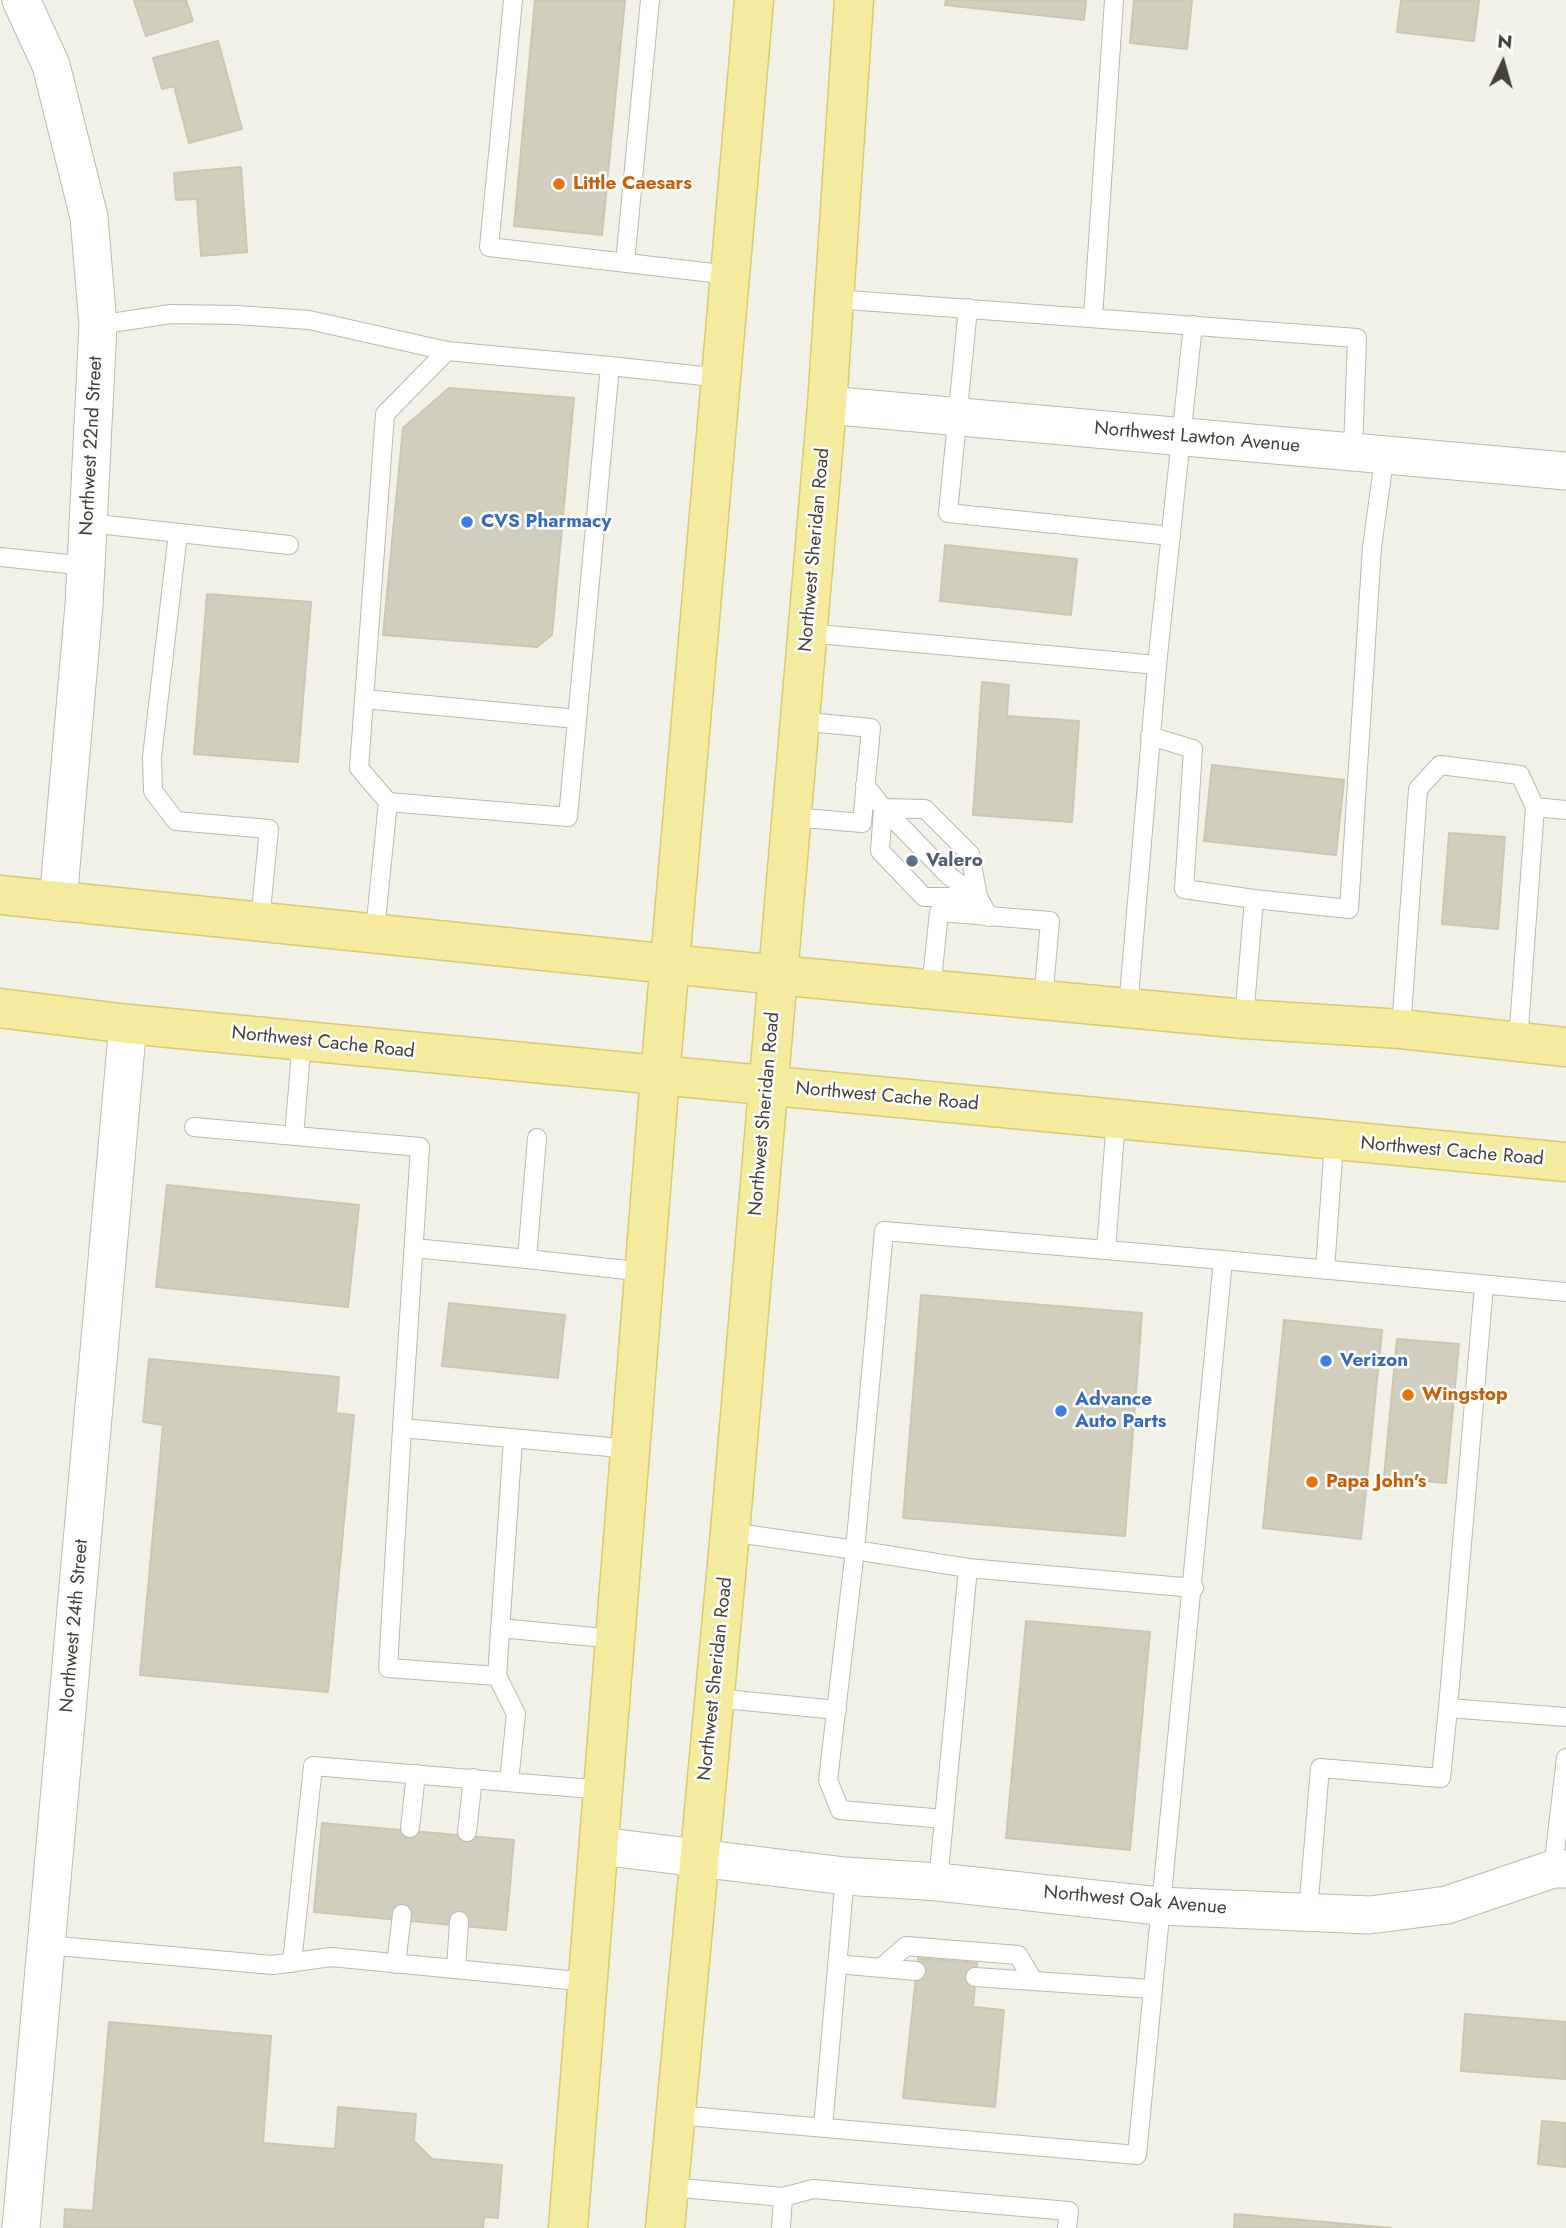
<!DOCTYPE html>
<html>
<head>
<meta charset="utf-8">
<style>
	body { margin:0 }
	#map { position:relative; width:1566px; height:2228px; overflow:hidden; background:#f2f1e7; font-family:Jost,sans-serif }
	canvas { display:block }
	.north { position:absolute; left:1468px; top:28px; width:70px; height:70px; -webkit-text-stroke:5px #fff; paint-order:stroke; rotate:5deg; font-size:19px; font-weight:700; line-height:28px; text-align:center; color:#444137 }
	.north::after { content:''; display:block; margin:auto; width:24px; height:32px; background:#444137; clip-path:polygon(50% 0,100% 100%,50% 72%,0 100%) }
</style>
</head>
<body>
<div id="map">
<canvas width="1566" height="2228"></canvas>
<div class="north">N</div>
</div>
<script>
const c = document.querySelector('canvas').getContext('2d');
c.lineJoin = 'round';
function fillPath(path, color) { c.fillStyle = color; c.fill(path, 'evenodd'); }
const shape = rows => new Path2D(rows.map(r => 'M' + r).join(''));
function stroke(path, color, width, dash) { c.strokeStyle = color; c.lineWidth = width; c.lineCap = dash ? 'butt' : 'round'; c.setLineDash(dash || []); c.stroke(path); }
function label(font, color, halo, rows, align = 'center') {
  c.font = font + ' Jost,sans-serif'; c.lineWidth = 5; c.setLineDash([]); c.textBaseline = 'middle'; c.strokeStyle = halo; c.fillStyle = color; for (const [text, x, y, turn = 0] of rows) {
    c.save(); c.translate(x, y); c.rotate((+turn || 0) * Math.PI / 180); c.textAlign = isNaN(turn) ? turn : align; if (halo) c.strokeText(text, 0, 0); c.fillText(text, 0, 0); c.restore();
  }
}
const building = shape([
	[134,0,186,0,193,21,146,36,134,0],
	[535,0,625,0,602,235,514,226,535,0],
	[946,0,1086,0,1084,20,945,5,946,0],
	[1134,0,1192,0,1187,49,1130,43,1134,0],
	[1401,0,1479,0,1474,41,1397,32,1401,0],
	[218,41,242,129,189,143,174,86,162,89,153,58,218,41],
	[241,167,247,252,201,256,197,199,176,200,174,173,241,167],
	[449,388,574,398,552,635,537,647,383,635,403,428,449,388],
	[945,545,1077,559,1071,615,940,601,945,545],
	[207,594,311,602,298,762,194,754,207,594],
	[982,682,1009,685,1007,716,1079,721,1072,822,973,815,982,682],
	[1212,765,1344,780,1336,855,1204,841,1212,765],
	[1449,833,1505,837,1498,929,1442,924,1449,833],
	[167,1185,359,1205,348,1307,156,1287,167,1185],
	[921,1295,1142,1313,1125,1536,903,1518,921,1295],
	[449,1303,565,1315,558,1378,442,1366,449,1303],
	[1284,1320,1382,1330,1361,1539,1263,1528,1284,1320],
	[1397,1339,1459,1344,1446,1483,1384,1477,1397,1339],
	[149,1359,339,1377,336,1413,354,1415,328,1692,140,1675,163,1425,143,1422,149,1359],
	[1026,1621,1150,1632,1130,1850,1006,1838,1026,1621],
	[322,1823,514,1840,506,1930,314,1912,322,1823],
	[918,1958,977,1963,973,2007,1004,2010,995,2107,903,2098,918,1958],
	[1465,2014,1566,2022,1566,2079,1461,2071,1465,2014],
	[109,2022,271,2036,263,2143,335,2149,338,2107,416,2114,414,2141,432,2159,502,2165,498,2218,484,2217,483,2228,64,2228,65,2209,93,2211,109,2022],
	[1542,2121,1566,2123,1566,2167,1538,2164,1542,2121],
	[1235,2214,1391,2228,1234,2228,1235,2214]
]);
const service = shape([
	[513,0,489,247,730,275],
	[625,263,650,0],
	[835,299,1357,338,1353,450],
	[968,308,948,513,1171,536],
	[1093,318,1114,0],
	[98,325,171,314,236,315,309,320,447,351],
	[88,523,289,545],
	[178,533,152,757,153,791,176,821,269,829,260,921],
	[0,557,87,566],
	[807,633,1157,665,1193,325],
	[364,699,577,719],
	[1150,736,1193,749,1184,889,1254,899],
	[865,785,883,808,880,851,924,897,978,897,970,854,925,809,883,808,949,876,978,897,989,917],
	[388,802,359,768,385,414,447,351,610,366],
	[792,817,862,823,871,728,799,721],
	[375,931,388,802,568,817,610,366,722,378],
	[931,990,939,912,1050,921,1043,1000],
	[1128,1008,1157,665],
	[1244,1019,1254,899,1349,909,1372,547,1385,453],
	[1401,1029,1418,789,1440,765,1520,775,1535,807],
	[1518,1042,1535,807,1566,810],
	[194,1127,420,1147,402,1428,631,1449],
	[294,1136,302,1040],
	[414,1248,527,1259,537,1138],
	[1106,1250,1116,1119],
	[527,1259,645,1272],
	[1223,1260,1566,1292],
	[1325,1270,1334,1142],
	[1484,1285,1448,1708,1566,1717],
	[402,1428,388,1668,497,1676],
	[500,1628,615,1639],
	[714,1698,837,1710],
	[509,1782,516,1714,497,1676,513,1439],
	[944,1819,968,1568],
	[410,1828,416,1774],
	[467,1832,473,1778],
	[1553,1869,1566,1758],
	[938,1882,944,1819,840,1810,828,1780,855,1550,968,1568,1194,1588],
	[1308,1912,1320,1768,1441,1778,1448,1708],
	[46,1945,273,1965,331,1957,589,1982],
	[292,1963,313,1766,604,1790],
	[396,1964,402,1914],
	[837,1964,916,1971],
	[881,1968,906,1946,1018,1955,1033,1980],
	[456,1969,459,1921],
	[975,1977,1151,1989],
	[676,2115,1137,2155,1223,1260,884,1231,855,1550,730,1532],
	[823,2127,845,1876],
	[669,2187,783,2197,813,2189,1069,2211,1067,2228],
	[781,2228,783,2197]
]);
const minor = shape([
	[21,0,51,65,89,217,98,325,84,605,58,902],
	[827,405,1566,471],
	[600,1846,845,1876,938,1882,1159,1906,1370,1915,1447,1905,1553,1869,1566,1869],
	[21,2228,128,1024]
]);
const primary = shape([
	[0,895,777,975,1244,1019,1401,1029,1566,1047],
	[0,1008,128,1024,1566,1162],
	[568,2228,660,1076,754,0],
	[665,2228,730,1532,827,405,854,0]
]);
const markers = [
	[559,184,7,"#e8710a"],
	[467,522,7,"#3f7fe0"],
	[912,861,7,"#5c6f8a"],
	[1326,1361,7,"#3f7fe0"],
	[1408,1395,7,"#e8710a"],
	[1061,1411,7,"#3f7fe0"],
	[1312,1482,7,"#e8710a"]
];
const foodNames = [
	["Little Caesars",573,184],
	["Wingstop",1422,1395],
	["Papa John's",1326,1482]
];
const streetNames = [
	["Northwest Lawton Avenue",1197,438,5],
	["Northwest 22nd Street",92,446,-87],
	["Northwest Sheridan Road",815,550,-85],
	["Northwest Cache Road",323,1043,6],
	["Northwest Cache Road",887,1097,5],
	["Northwest Sheridan Road",765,1114,-85],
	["Northwest Cache Road",1452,1152,5],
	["Northwest 24th Street",75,1626,-85],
	["Northwest Sheridan Road",716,1679,-84],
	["Northwest Oak Avenue",1135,1901,5]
];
const shopNames = [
	["CVS Pharmacy",481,522],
	["Verizon",1340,1361],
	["Advance",1075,1400],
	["Auto Parts",1075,1422]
];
const serviceNames = [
	["Valero",926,861]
];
fillPath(building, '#d2cebe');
stroke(building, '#ccc7b2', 2);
stroke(service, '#bcb9ab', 20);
stroke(minor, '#bcb9ab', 39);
stroke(primary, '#d7cb70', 41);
stroke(service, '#fff', 18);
stroke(minor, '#fff', 37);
stroke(primary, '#f4eb9e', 38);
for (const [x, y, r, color] of markers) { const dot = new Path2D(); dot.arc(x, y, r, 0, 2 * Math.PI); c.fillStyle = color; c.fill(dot); stroke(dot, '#fff', 2.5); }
label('bold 19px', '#c56008', '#fff', foodNames, 'left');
label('19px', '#444137', '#fff', streetNames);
label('bold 19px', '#366cbe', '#fff', shopNames, 'left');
label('bold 19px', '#4e5e75', '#fff', serviceNames, 'left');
</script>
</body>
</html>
